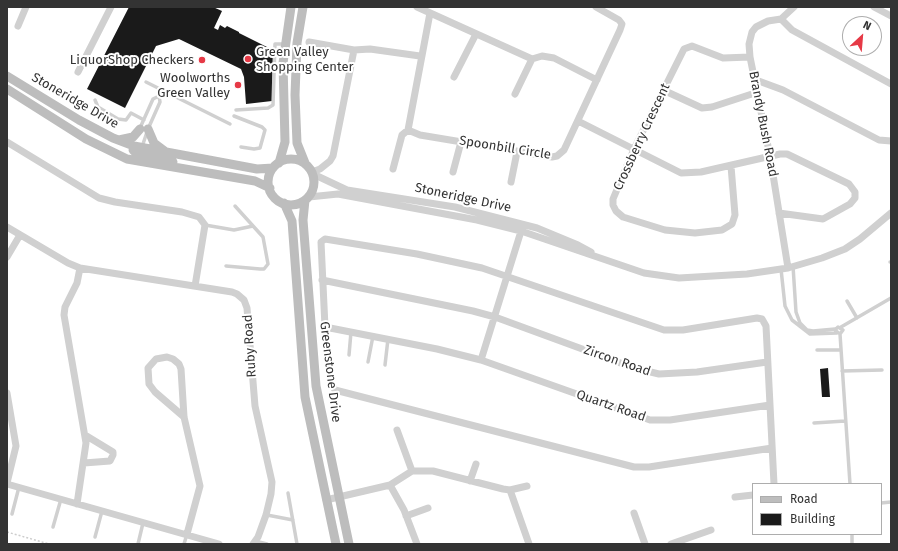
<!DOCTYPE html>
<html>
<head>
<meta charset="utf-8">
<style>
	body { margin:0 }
	#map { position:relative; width:898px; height:551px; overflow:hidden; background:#fff; font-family:"Fira Sans",sans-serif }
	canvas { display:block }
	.frame { position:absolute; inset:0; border:8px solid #333; pointer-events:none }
	.legend { position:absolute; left:752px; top:483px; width:130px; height:52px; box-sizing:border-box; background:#fff; border:1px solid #adadad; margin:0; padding:5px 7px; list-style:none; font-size:12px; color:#333 }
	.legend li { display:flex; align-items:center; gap:8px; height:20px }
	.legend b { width:20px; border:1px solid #adadad }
	.north { position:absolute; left:842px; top:16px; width:40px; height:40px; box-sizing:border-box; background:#fff; border:1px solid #adadad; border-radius:50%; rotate:26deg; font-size:11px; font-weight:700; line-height:16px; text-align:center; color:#333 }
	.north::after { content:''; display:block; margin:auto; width:14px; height:18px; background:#e63946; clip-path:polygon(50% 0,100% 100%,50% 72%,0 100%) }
</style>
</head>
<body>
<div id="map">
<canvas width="898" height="551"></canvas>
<div class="frame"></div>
<ul class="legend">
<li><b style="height:5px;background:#bdbdbd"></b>Road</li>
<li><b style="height:11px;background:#1a1a1a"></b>Building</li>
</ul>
<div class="north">N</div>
</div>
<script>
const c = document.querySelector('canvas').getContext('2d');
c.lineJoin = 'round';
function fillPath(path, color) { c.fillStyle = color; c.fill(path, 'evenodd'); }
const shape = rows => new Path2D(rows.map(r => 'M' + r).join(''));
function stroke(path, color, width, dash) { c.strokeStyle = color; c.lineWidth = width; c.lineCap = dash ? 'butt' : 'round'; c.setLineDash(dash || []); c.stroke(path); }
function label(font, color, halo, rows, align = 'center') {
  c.font = font + ' "Fira Sans",sans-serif'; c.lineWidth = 4; c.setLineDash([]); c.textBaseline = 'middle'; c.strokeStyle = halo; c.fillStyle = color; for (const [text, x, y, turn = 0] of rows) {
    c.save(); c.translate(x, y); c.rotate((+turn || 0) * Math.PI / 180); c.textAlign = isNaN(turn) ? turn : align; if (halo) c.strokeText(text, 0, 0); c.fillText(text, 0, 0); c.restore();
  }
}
const building = shape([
	[129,7,213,7,222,11,214,28,218,30,220,25,225,28,227,26,239,32,239,33,273,50,272,101,246,104,244,77,241,69,179,39,156,46,125,108,87,89],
	[828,368,830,397,822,397,820,369]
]);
const path = shape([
	[7,532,49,544]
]);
const lane = shape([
	[146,82,230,124],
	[95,100,98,107,118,119,126,120,131,113,144,120],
	[236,110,268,108,273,105,275,44,285,44],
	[234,116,262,127,265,130,260,148,254,149,241,147],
	[140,128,153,99,159,96,162,90],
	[142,147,148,129,160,102,159,96],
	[205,225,234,230,253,226],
	[890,262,891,262],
	[226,266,260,269,264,269,268,264,263,237,235,206],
	[793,266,796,312,800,323,807,330,813,331,835,329],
	[781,269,785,306,792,320,810,334,837,333],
	[847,301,857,318],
	[841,327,891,298],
	[840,334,835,330,838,327,843,330,840,334,850,484],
	[817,350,841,350],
	[349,355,351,332],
	[368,362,373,336],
	[385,365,388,339],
	[842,371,882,370],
	[814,423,845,421],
	[288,493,297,544],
	[881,503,891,502],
	[12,514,19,487],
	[267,515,293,520],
	[53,527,61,499],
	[95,537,102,511],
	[255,541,267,544],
	[138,544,143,523],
	[184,544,187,534],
	[852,544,852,534]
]);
const street = shape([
	[417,7,532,59],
	[874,7,891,16],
	[430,13,408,130,420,135,552,157,557,156,564,150,620,30,622,24,619,20,596,7],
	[781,19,792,30,891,84],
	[18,26,26,7],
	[309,42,354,50,370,49,420,56],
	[78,72,111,7],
	[454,77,476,34],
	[756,80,783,90,879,140,891,141],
	[663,90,702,108,712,107,758,92],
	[515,94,532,59,542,56,554,58,597,80],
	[578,121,681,173,701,172,780,154,787,154,849,184,855,192,855,198,850,204,823,219,779,213],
	[7,142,99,198,115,202,182,212,199,217,205,225,195,286],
	[731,166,735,215,732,224,722,230,695,233,665,230,623,217,616,211,613,205,613,199,634,149,684,49,692,46,723,58,750,57],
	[393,169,402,135,408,130],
	[312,172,320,169,330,161,333,156,354,50],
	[453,172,461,142],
	[313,174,347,190,455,207,537,228,578,245,591,252],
	[511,182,517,152],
	[309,197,338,194,477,220,521,231,644,273,679,278,747,274,788,268,822,258,845,249,860,239,891,213],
	[7,227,68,263,80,268,232,292,237,294,244,300,247,308,255,406,272,482,271,494,266,515,258,537,253,544],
	[7,257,20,235],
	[788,268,770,156,750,57,749,44,752,32,756,27,768,21,781,19,794,7],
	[322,280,473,311,495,317,634,368,659,374,697,372,767,362],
	[325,327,437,349,481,360,650,420,670,420,770,405],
	[481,360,522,228],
	[7,393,16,446,7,483],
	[184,417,155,392,149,384,148,368,156,359,167,357,173,359,179,364,181,369,184,417,200,486,187,534],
	[397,430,412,471,433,471,503,489,510,490,527,486],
	[772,448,649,467,634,467,335,390,331,383,325,327,321,242,325,239,417,254,482,268,664,330,683,330,757,318,762,319,766,326,774,484],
	[84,463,110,461,113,455,113,452,85,435],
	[470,481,476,464],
	[7,484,219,544],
	[390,485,404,510,417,544],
	[510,490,529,544],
	[735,497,753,495],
	[326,500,390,485,412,471],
	[77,504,86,443,64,315,65,307,77,283,80,268],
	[634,513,645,544],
	[406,516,428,508],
	[671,544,711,530]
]);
const secondary = shape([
	[303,7,297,43,295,95,297,143,305,163],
	[7,76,79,120,113,138,134,146,257,169,273,168],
	[7,89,86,139,127,159,255,181,270,188],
	[148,129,154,143,166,152],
	[119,140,133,137,140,129],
	[134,146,133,150,137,154,173,162],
	'268 182a23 23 0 1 1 46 0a23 23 0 1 1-46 0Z',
	[279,163,285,142,283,63,291,7],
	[305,200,303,220,316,386,349,544],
	[284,203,292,221,305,397,336,544]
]);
const markers = [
	[248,59,4,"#e63946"],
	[202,60,4,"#e63946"],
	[238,85,4,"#e63946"]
];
const poiNames = [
	["Green Valley",256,52,"left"],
	["Shopping Center",256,67,"left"],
	["LiquorShop Checkers",194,60],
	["Woolworths",230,78],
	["Green Valley",230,93]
];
const streetNames = [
	["Stoneridge Drive",75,101,30],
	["Brandy Bush Road",763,124,79],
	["Crossberry Crescent",642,137,-65],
	["Spoonbill Circle",505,148,9],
	["Stoneridge Drive",463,198,12],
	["Ruby Road",250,346,-94],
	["Zircon Road",617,361,19],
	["Greenstone Drive",330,372,83],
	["Quartz Road",611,406,19]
];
fillPath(building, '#1a1a1a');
stroke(path, '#cdcdcd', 1.5, [2, 2]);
stroke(lane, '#d0d0d0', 3.5);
stroke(street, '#d0d0d0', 7);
stroke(secondary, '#bdbdbd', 9);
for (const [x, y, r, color] of markers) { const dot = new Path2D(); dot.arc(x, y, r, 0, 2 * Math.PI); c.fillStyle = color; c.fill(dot); stroke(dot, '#fff', 1.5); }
label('13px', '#333', '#fff', poiNames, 'right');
label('13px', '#333', '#fff', streetNames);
</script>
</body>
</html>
